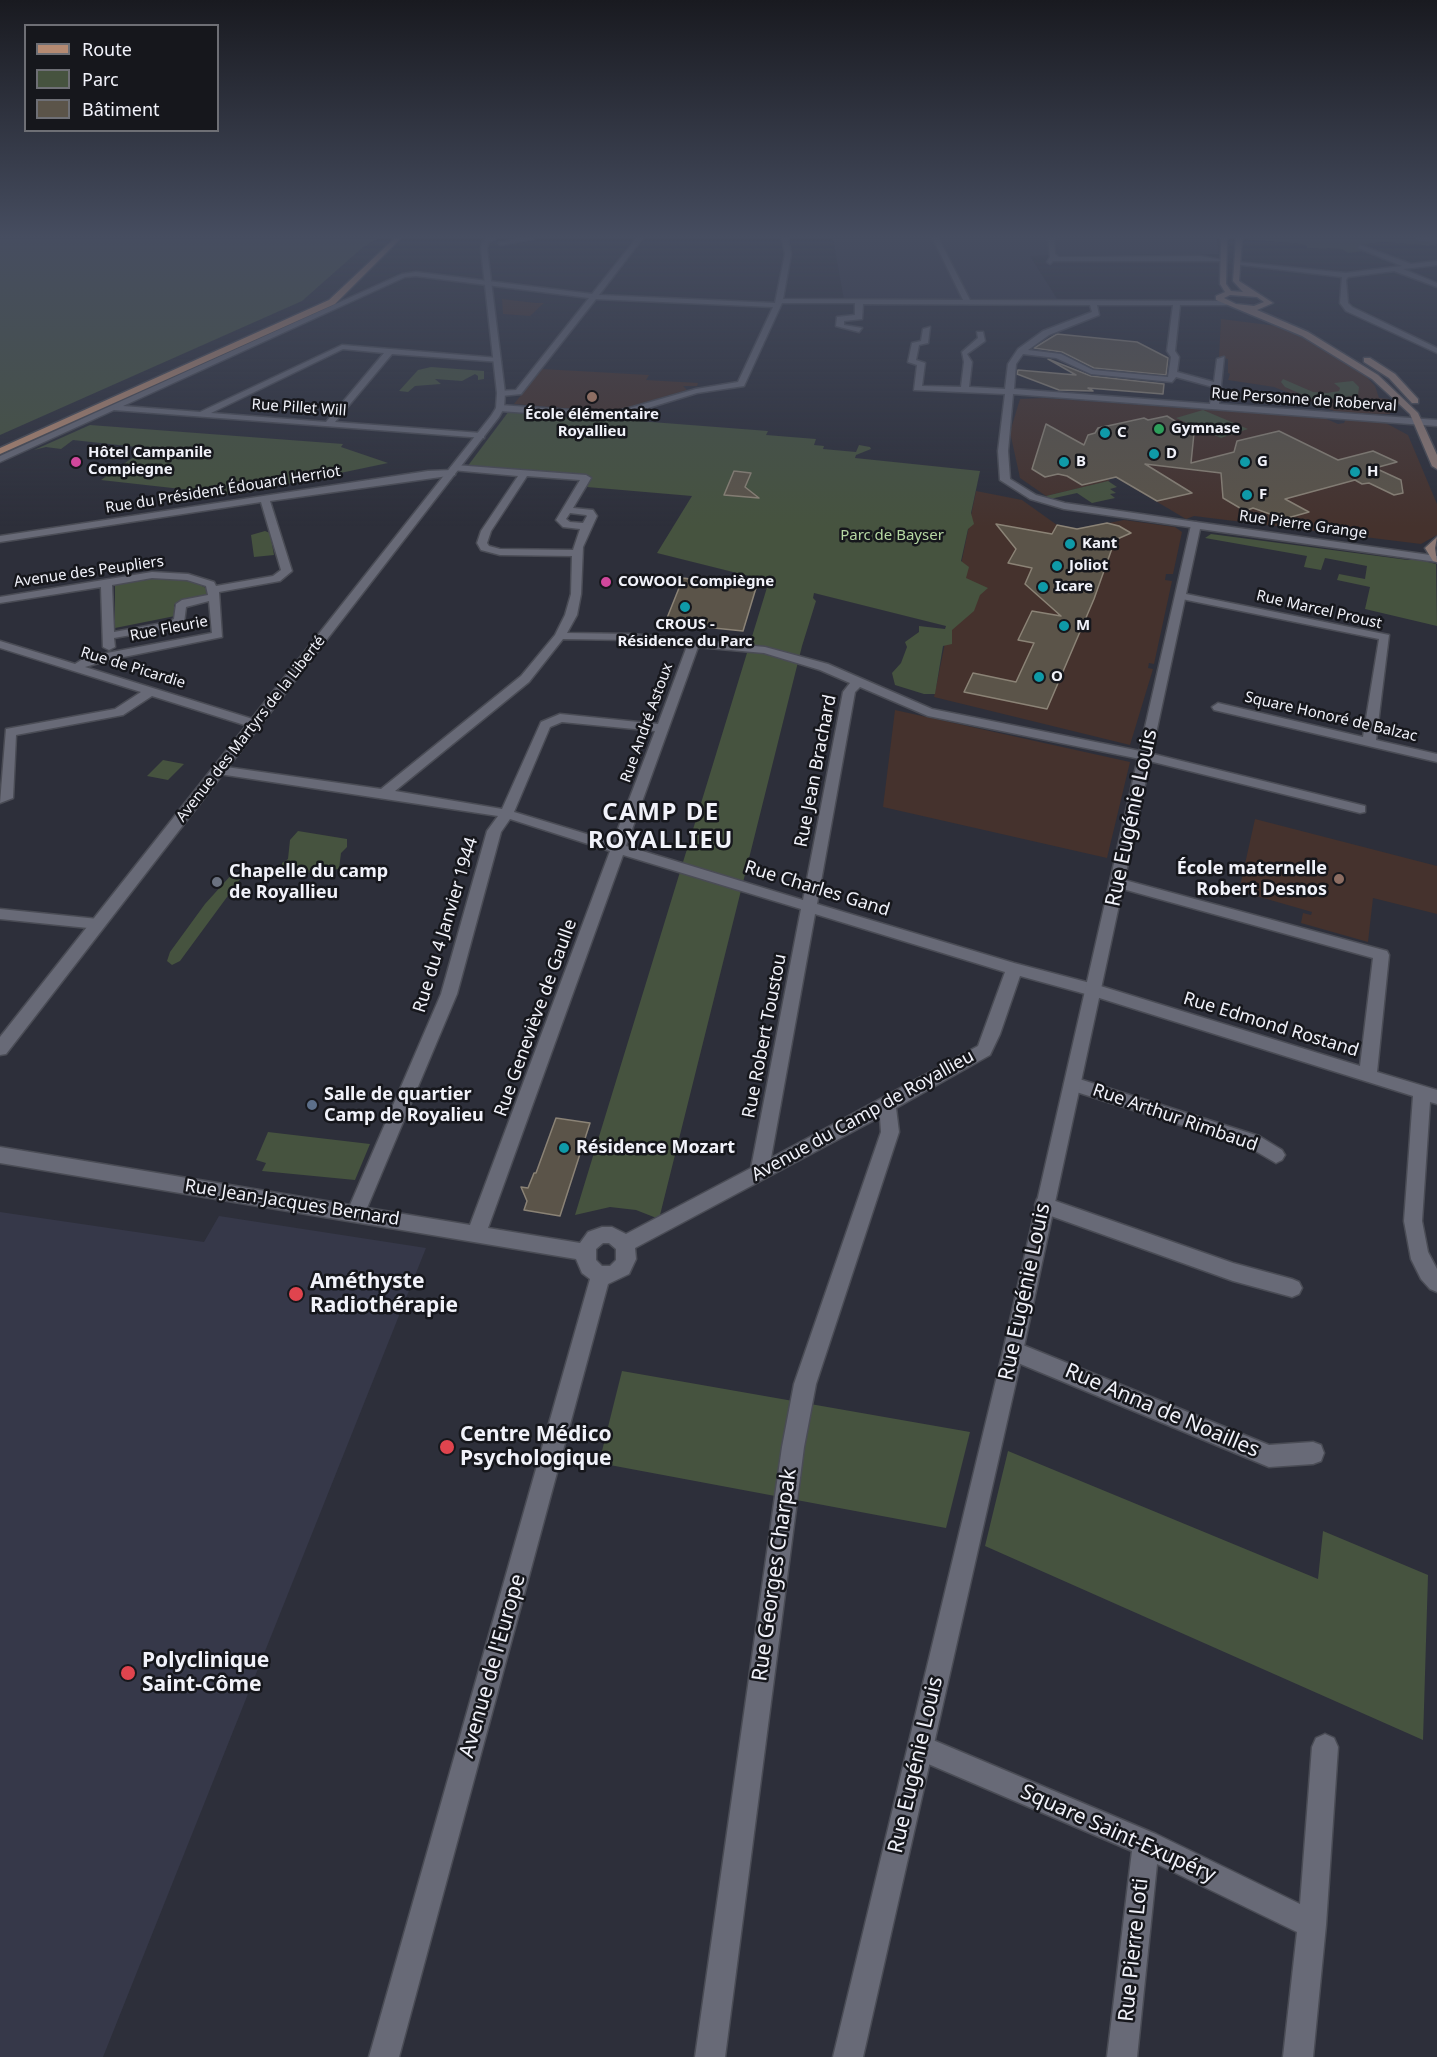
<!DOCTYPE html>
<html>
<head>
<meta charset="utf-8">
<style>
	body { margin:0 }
	#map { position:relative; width:1437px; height:2057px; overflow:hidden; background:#2d2f3a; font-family:"Noto Sans",sans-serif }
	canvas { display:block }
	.legend { position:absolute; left:24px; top:24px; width:195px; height:108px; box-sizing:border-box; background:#16171c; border:2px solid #6e6f75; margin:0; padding:8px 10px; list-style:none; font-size:18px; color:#f1f2fa }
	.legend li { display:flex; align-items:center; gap:12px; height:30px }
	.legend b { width:30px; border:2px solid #6e6f75 }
</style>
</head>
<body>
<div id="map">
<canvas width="1437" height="2057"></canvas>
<ul class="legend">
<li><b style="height:8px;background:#b58a72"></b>Route</li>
<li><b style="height:16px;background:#46533f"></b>Parc</li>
<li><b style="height:16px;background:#5b5449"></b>Bâtiment</li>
</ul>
</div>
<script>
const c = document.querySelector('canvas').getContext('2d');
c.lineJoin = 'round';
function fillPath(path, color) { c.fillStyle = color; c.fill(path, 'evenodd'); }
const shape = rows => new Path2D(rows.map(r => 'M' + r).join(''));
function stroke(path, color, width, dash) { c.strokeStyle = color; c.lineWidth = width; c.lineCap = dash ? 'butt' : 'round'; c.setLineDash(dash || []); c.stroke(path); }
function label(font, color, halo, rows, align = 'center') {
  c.font = font + ' "Noto Sans",sans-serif'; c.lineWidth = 5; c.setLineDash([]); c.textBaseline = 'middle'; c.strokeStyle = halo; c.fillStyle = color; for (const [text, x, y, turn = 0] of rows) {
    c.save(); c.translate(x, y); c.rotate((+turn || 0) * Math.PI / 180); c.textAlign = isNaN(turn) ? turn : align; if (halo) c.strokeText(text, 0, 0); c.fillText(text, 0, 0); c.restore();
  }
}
const built = shape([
	[833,239,1217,239,1219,254,1030,256,1059,302,844,300],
	[0,1212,204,1242,219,1216,426,1248,103,2057,0,2057]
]);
const education = shape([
	[502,299,536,303,544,303,530,316,503,314],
	[1221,319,1277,326,1322,346,1363,373,1375,386,1379,398,1388,399,1390,414,1339,413,1274,387,1228,380,1230,374,1228,373,1228,359,1219,357],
	[542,369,649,375,646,380,698,383,697,386,683,386,687,390,612,412,514,404],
	[1044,398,1324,418,1338,424,1344,423,1346,419,1382,421,1408,435,1437,504,1437,535,1421,544,1194,516,1186,519,1115,477,1107,479,1110,481,1046,496,1020,478,1010,432,1020,399],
	[976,491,1022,500,1057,525,1077,529,1124,520,1175,527,1182,532,1173,574,1166,574,1165,580,1172,581,1154,664,1149,663,1148,668,1153,669,1130,745,934,697],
	[895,710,1130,762,1107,858,883,807],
	[1255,819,1437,866,1437,914,1373,898,1368,942,1301,923,1303,913,1311,915,1312,912,1239,891]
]);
const green = shape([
	[0,239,377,239,362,248,302,301,0,435],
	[1244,239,1412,239,1434,242,1437,246,1383,242,1358,245,1371,250,1348,253,1342,249,1307,248,1307,246,1302,244],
	[431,367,484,371,484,379,478,380,478,376,475,374,462,381,435,379,441,384,415,386,408,392,399,391,418,370],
	[1283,379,1313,392,1327,393,1339,391,1340,388,1334,383,1353,381,1359,387,1358,395,1317,401,1285,387,1281,382],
	[1203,410,1248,429,1221,438,1176,418],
	[509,411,768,431,766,435,816,439,814,445,824,446,823,449,856,452,859,445,870,447,871,449,856,455,855,458,980,471,971,513,974,524,968,529,961,561,969,567,966,578,988,588,980,595,974,611,952,630,952,644,943,646,935,694,924,694,895,685,892,673,901,663,907,647,905,642,919,632,919,626,945,629,946,626,814,593,813,598,816,601,802,646,659,1219,636,1210,610,1207,575,1215,769,581,657,553,692,496,587,487,592,477,467,467],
	[90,425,343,444,341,447,388,463,235,495,101,480,142,451,137,447,73,440,61,449,46,447,34,450],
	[1108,481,1117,487,1110,489,1116,493,1110,494,1115,498,1092,503,1077,493,1050,499,1046,496],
	[265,531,270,533,274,555,254,557,251,535],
	[1211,534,1408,560,1413,560,1412,558,1436,564,1437,626,1365,609,1370,587,1337,580,1339,574,1365,579,1367,566,1325,558,1321,570,1304,567,1307,556,1205,538],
	[158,578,192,581,206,588,208,596,178,602,174,605,175,616,115,628,115,585],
	[163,760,184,764,168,780,147,776],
	[298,831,347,839,347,847,341,853,339,869,311,873,282,868,282,863,288,859,290,840],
	[240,872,241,878,180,961,172,965,167,961,170,952,205,904,232,874],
	[268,1132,370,1144,355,1180,262,1171,266,1163,256,1160],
	[622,1371,970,1432,946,1528,599,1463],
	[1008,1451,1318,1579,1323,1531,1428,1575,1423,1740,985,1546]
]);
const building = shape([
	[1057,334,1137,342,1168,358,1166,375,1094,368,1062,352,1034,348,1057,334],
	[1048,359,1091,376,1164,384,1163,394,1088,388,1093,391,1059,390,1017,374,1018,370,1076,375,1048,359],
	[1167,416,1194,433,1191,463,1234,452,1237,441,1279,431,1338,460,1373,451,1397,462,1375,468,1401,480,1403,493,1394,495,1369,483,1362,484,1355,480,1285,499,1309,512,1284,519,1253,508,1245,511,1223,498,1221,473,1145,464,1192,493,1157,501,1116,477,1082,485,1067,476,1058,474,1045,477,1032,469,1046,424,1084,445,1088,435,1095,433,1098,428,1144,418,1148,420,1167,416],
	[734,471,751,473,745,487,759,498,724,495,734,471],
	[1107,523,1119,526,1131,533,1115,540,1094,599,1047,709,964,692,973,673,1016,682,1034,643,1018,640,1032,611,1061,616,1025,584,1032,568,1008,563,1016,549,996,524,1052,534,1057,525,1077,529,1107,523],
	[683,578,756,588,743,631,665,623,683,578],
	[556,1118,590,1123,560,1216,524,1210,527,1201,521,1187,528,1188,534,1173,536,1173,556,1118]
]);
const minor = shape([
	[519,239,533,239,501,245,498,243,519,239],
	[636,239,642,239,599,295,775,303,785,254,782,239,788,239,791,254,783,299,963,300,933,239,939,239,970,300,1224,301,1227,305,1180,305,1175,351,1179,357,1177,372,1214,382,1217,359,1224,357,1219,404,1437,420,1437,426,1013,394,1008,451,1010,479,1036,495,1065,503,1196,522,1201,525,1196,528,1064,509,1030,499,1000,480,998,451,1005,394,914,390,917,365,908,362,912,343,921,341,923,329,930,327,928,343,919,345,916,360,925,363,922,386,961,387,964,362,962,352,978,338,977,332,983,332,985,341,967,354,972,362,969,387,1005,389,1008,364,1018,349,1043,331,1092,312,1090,305,863,304,862,319,844,321,844,325,862,328,859,332,836,326,837,317,855,315,855,303,782,303,744,386,697,393,612,419,500,411,496,408,500,405,612,413,696,389,738,382,773,307,596,299,521,394,501,396,498,391,516,390,589,298,416,276,405,277,123,406,200,412,342,345,498,358,501,362,392,354,335,422,481,433,484,434,484,438,114,410,0,462,0,456,402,274,416,272,592,294,636,239],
	[1097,305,1173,305,1167,351,1171,357,1168,377,1093,370,1061,354,1028,350,1049,335,1099,315,1097,305],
	[343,349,384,353,326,422,211,413,343,349],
	[1023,354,1056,358,1091,374,1172,382,1176,377,1213,387,1210,404,1014,389,1016,364,1023,354],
	[1048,239,1054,239,1055,254,1059,257,1200,256,1227,261,1053,261,1050,264,1047,262,1050,257,1048,239],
	[1417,239,1437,239,1437,243,1420,241,1417,239],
	[1360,245,1411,264,1437,261,1437,265,1403,269,1437,283,1437,287,1394,271,1348,277,1346,280,1348,303,1352,307,1437,348,1437,353,1346,311,1340,303,1342,277,1234,264,1237,262,1346,273,1402,266,1358,248,1360,245],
	[455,465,586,475,591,478,573,508,593,510,597,516,583,547,581,594,577,615,567,633,632,634,765,647,828,664,932,709,1145,752,1365,806,1365,812,1360,813,1145,760,928,716,860,687,855,692,817,904,1014,963,1094,984,1360,1066,1373,958,1112,886,1110,883,1117,878,1387,951,1389,955,1377,1072,1437,1090,1437,1104,1430,1102,1422,1221,1428,1252,1437,1269,1437,1292,1430,1289,1421,1279,1411,1259,1404,1221,1413,1096,1093,996,1020,976,1000,1034,990,1055,896,1108,899,1132,816,1384,804,1447,725,2057,695,2057,782,1447,794,1384,881,1132,880,1117,635,1248,636,1259,629,1274,608,1284,399,2057,369,2057,590,1279,582,1273,576,1259,0,1163,0,1147,350,1205,441,994,487,831,498,816,219,774,212,770,219,766,381,789,521,676,555,635,565,615,571,594,572,556,500,555,481,550,477,543,481,531,518,476,452,470,450,468,455,465],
	[527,476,580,480,556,520,563,527,580,529,573,550,500,549,489,546,487,543,491,531,527,476],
	[570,513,586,515,587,516,583,523,570,522,566,519,570,513],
	[563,639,632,640,687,646,658,724,560,714,541,722,502,809,395,791,529,682,563,639],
	[698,647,764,653,820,670,850,683,843,692,803,900,626,846,698,647],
	[562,722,655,731,613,842,514,812,550,727,562,722],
	[510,819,610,851,470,1225,367,1208,457,994,501,832,510,819],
	[623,855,801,909,751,1168,626,1234,612,1227,602,1227,588,1232,580,1243,488,1228,623,855],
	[815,914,1005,972,978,1046,771,1158,815,914],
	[603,1243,609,1243,616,1249,616,1260,610,1266,602,1266,596,1260,596,1249,603,1243],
	[452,470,455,471,455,475,270,501,292,571,280,581,219,592,222,637,109,660,85,667,259,721,259,727,251,727,152,696,123,715,16,735,13,798,0,803,6,729,115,709,141,692,0,648,0,641,75,664,86,657,212,633,209,601,186,607,184,623,171,628,114,638,115,647,109,650,103,647,101,587,0,603,0,597,152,572,188,574,214,582,216,586,273,576,281,570,261,502,0,542,0,536,428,471,452,470],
	[152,578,187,580,206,586,208,595,182,600,176,604,174,619,168,622,114,632,112,585,152,578],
	[1181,593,1389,635,1376,740,1437,754,1437,762,1214,710,1212,707,1218,703,1363,737,1379,639,1177,598,1177,594,1181,593],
	[0,909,98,919,106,924,98,929,0,919,0,909],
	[1073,1077,1259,1136,1282,1150,1285,1155,1282,1160,1276,1163,1247,1146,1067,1089,1064,1084,1067,1079,1073,1077],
	[1044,1197,1233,1263,1292,1279,1299,1282,1302,1288,1299,1294,1292,1297,1233,1281,1037,1211,1035,1205,1037,1199,1044,1197],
	[1013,1341,1269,1445,1313,1442,1321,1445,1324,1453,1321,1461,1313,1464,1269,1467,1006,1358,1003,1351,1006,1344,1013,1341],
	[1325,1734,1334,1738,1338,1747,1326,1925,1313,2057,1283,2057,1297,1932,1157,1864,1137,2057,1107,2057,1132,1851,912,1757,908,1748,912,1739,921,1735,1156,1834,1300,1904,1312,1747,1316,1738,1325,1734]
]);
const tertiary = shape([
	[487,239,495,239,488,243,487,249,505,393,504,408,499,417,6,1054,0,1055,0,1037,491,416,496,408,497,393,481,249,482,242,487,239],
	[1196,522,1437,556,1437,562,1200,529,1023,1351,863,2057,833,2057,1003,1351,1191,525,1196,522]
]);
const secondary = shape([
	[1221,239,1227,239,1226,284,1231,291,1243,292,1233,281,1236,239,1242,239,1239,281,1273,303,1257,310,1308,332,1378,375,1418,413,1437,455,1437,469,1432,466,1410,414,1372,379,1302,336,1216,300,1216,296,1225,292,1220,284,1221,239],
	[1230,295,1257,297,1264,302,1254,306,1236,304,1224,298,1230,295],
	[1364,358,1370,358,1395,374,1418,399,1418,403,1412,403,1389,378,1364,362,1364,358],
	[1437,537,1435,548,1437,562,1433,561,1425,548,1437,537]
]);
const primary = shape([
	[394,239,400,239,335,304,0,454,0,448,329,300,394,239]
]);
const markers = [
	[592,397,6,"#8d6e63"],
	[1159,429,6,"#2e9e5b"],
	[1105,433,6,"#0f9aa8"],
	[1154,454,6,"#0f9aa8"],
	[76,462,6,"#d1479c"],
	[1064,462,6,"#0f9aa8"],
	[1245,462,6,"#0f9aa8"],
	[1355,472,6,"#0f9aa8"],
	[1247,495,6,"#0f9aa8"],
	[1070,544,6,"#0f9aa8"],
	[1057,566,6,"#0f9aa8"],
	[606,582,6,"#d1479c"],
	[1043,587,6,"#0f9aa8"],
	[685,607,6,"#0f9aa8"],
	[1064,626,6,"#0f9aa8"],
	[1039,677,6,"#0f9aa8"],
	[1339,879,6,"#8d6e63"],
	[217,882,6,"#6b7280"],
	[312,1105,6,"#5c6f8a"],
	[564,1148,6,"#0f9aa8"],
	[296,1294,8,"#e0444e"],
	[447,1447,8,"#e0444e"],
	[128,1673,8,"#e0444e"]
];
const farStreetnames = [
	["Rue Personne de Roberval",1304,400,4],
	["Rue Pillet Will",299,408,4],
	["Rue du Président Édouard Herriot",223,490,-9],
	["Rue Pierre Grange",1303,525,8],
	["Avenue des Peupliers",89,572,-8],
	["Rue Marcel Proust",1319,610,13],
	["Rue Fleurie",169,629,-11],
	["Rue de Picardie",133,668,17],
	["Square Honoré de Balzac",1331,717,13],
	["Rue André Astoux",647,723,-70],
	["Avenue des Martyrs de la Liberté",251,729,-52]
];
const farPoinames = [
	["École élémentaire",592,415,"center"],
	["Royallieu",592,432,"center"],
	["Gymnase",1171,429],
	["C",1117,433],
	["Hôtel Campanile",88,453],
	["Compiegne",88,470],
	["D",1166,454],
	["B",1076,462],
	["G",1257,462],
	["H",1367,472],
	["F",1259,495],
	["Kant",1082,544],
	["Joliot",1069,566],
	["COWOOL Compiègne",618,582],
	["Icare",1055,587],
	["CROUS -",685,625,"center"],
	["Résidence du Parc",685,642,"center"],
	["M",1076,626],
	["O",1051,677]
];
const farParknames = [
	["Parc de Bayser",892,536]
];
const streetNames = [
	["Rue Jean Brachard",816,771,-79],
	["Rue Charles Gand",817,889,17],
	["Rue du 4 Janvier 1944",446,925,-73],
	["Rue Geneviève de Gaulle",536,1018,-70],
	["Rue Edmond Rostand",1271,1025,17],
	["Rue Robert Toustou",765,1036,-79],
	["Avenue du Camp de Royallieu",863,1116,-29],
	["Rue Arthur Rimbaud",1175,1118,19],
	["Rue Jean-Jacques Bernard",292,1203,9]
];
const poiNames = [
	["École maternelle",1327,869,"right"],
	["Robert Desnos",1327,890,"right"],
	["Chapelle du camp",229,872],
	["de Royallieu",229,893],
	["Salle de quartier",324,1095],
	["Camp de Royalieu",324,1116],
	["Résidence Mozart",576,1148]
];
const nearStreetnames = [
	["Rue Eugénie Louis",1132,818,-78],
	["Rue Eugénie Louis",1025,1292,-78],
	["Rue Anna de Noailles",1162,1411,23],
	["Rue Georges Charpak",775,1575,-82],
	["Avenue de l'Europe",493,1666,-74],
	["Rue Eugénie Louis",916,1765,-77],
	["Square Saint-Exupéry",1118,1834,24],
	["Rue Pierre Loti",1134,1950,-84]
];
const nearPoinames = [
	["Améthyste",310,1282],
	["Radiothérapie",310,1306],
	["Centre Médico",460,1435],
	["Psychologique",460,1459],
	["Polyclinique",142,1661],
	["Saint-Côme",142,1685]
];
const districtNames = [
	["CAMP DE",661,813],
	["ROYALLIEU",661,841]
];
fillPath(built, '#363849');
fillPath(education, '#45322d');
fillPath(green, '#46533f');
fillPath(building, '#5b5449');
stroke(building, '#8b8376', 1.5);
stroke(minor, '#4a4c55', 3);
stroke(tertiary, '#4a4c55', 3);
stroke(secondary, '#4a4c55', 3);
stroke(primary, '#4a4c55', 3);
fillPath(minor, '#686a77');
fillPath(tertiary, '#686a77');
fillPath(secondary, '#8e7a75');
fillPath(primary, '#b58a72');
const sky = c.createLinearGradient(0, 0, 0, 527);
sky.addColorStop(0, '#191a20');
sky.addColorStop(0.45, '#464d60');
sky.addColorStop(1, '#464d6000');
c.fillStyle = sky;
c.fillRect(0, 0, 1437, 527);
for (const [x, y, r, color] of markers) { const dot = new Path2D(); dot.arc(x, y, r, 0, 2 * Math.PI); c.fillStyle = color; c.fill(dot); stroke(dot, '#16171c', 2); }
label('15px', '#f1f2fa', '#16171c', farStreetnames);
label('bold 15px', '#f1f2fa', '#16171c', farPoinames, 'left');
label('15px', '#b6d8a3', '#16171c', farParknames);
label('18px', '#f1f2fa', '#16171c', streetNames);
label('bold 18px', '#f1f2fa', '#16171c', poiNames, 'left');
label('21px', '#f1f2fa', '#16171c', nearStreetnames);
label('bold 21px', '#f1f2fa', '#16171c', nearPoinames, 'left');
c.letterSpacing = '1.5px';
label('bold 24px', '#f1f2fa', '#16171c', districtNames);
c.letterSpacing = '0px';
</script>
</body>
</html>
